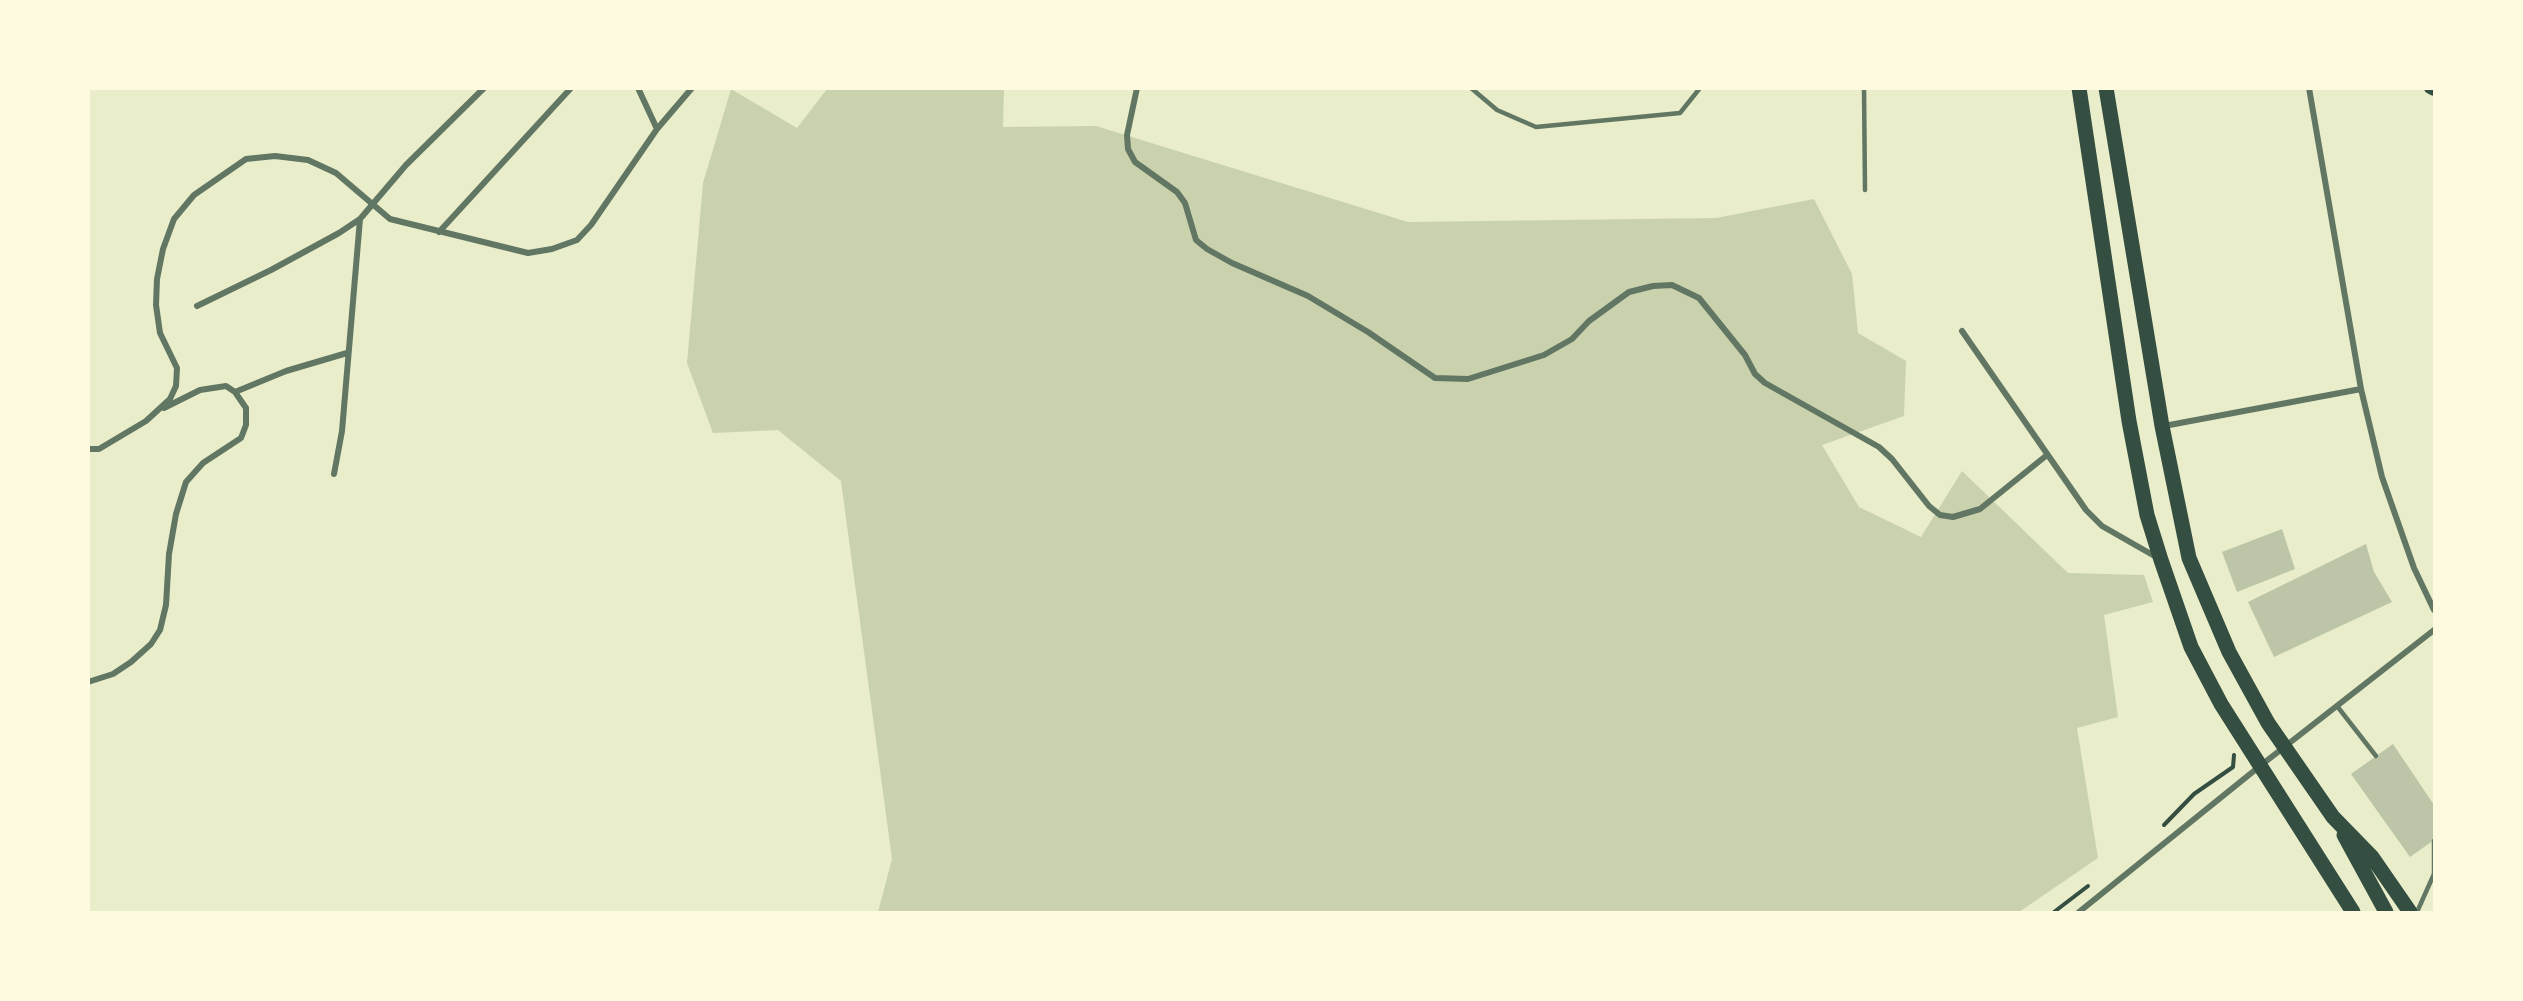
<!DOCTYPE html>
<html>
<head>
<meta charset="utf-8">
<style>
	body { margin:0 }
	#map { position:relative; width:2523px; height:1001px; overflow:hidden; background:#e9edc9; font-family:"PT Sans",sans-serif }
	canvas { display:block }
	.frame { position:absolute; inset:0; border:90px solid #fefae0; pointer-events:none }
</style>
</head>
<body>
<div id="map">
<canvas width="2523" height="1001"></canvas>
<div class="frame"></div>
</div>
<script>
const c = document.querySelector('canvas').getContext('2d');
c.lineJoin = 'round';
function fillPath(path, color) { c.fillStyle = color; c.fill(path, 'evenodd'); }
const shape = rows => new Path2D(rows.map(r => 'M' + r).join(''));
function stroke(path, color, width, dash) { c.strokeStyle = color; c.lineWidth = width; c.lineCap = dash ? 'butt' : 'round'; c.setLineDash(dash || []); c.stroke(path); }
const green = shape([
	[731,89,797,128,827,89,1004,89,1003,127,1096,126,1408,222,1716,218,1814,199,1852,274,1858,333,1906,361,1904,416,1822,445,1859,507,1921,537,1962,471,2068,573,2144,575,2153,602,2104,615,2118,717,2077,728,2098,858,2019,912,878,912,892,859,841,481,778,430,713,433,687,363,703,183]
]);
const building = shape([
	[2282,529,2295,569,2237,592,2222,552],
	[2366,544,2374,572,2392,602,2274,657,2248,602],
	[2393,744,2434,805,2434,840,2410,857,2351,774]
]);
const path = shape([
	[2164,825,2194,794,2233,767,2234,755],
	[2054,912,2088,886]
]);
const service = shape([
	[1471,88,1497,110,1536,127,1680,113,1700,88],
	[1864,88,1865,190],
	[2337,706,2376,756],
	[2417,912,2434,874,2434,841]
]);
const minor = shape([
	[638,88,657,129],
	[1137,88,1127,135,1128,149,1135,162,1177,192,1185,203,1196,240,1207,249,1232,263,1308,296,1368,332,1435,378,1468,379,1544,355,1572,339,1589,321,1629,292,1653,286,1672,285,1699,298,1745,355,1755,374,1765,383,1879,447,1892,459,1929,506,1940,515,1953,517,1980,509,2047,455],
	[2309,88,2361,389,2382,477,2414,568,2434,610],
	[439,232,571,88],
	[197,306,271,270,339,233,360,219,406,165,484,88],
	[1962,331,2086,510,2102,526,2158,558],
	[235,392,286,371,347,353],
	[2164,426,2361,389],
	[88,449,99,449,146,421,170,399,176,386,177,368,160,333,156,305,157,279,163,249,174,219,194,195,246,159,275,156,308,160,336,173,390,219,528,253,552,249,577,240,591,225,657,129,692,88],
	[334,474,342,431,360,219],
	[88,682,113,674,131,662,151,644,160,630,166,605,169,554,176,514,186,482,203,463,241,438,246,425,246,408,235,392,226,386,200,390,164,408],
	[2079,912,2260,766,2434,630]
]);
const secondary = shape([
	[2430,88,2434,90]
]);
const primary = shape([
	[2079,88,2129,421,2147,515,2161,560,2191,647,2221,704,2353,912],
	[2106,88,2162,426,2189,558,2229,652,2268,723,2333,817,2372,857,2410,912],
	[2344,835,2386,912]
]);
fillPath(green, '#cad2ad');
fillPath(building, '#bcc5a7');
stroke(path, '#344e41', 4);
stroke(service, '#617663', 4.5);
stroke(minor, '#617663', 6);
stroke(secondary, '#344e41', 12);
stroke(primary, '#344e41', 15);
</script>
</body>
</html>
